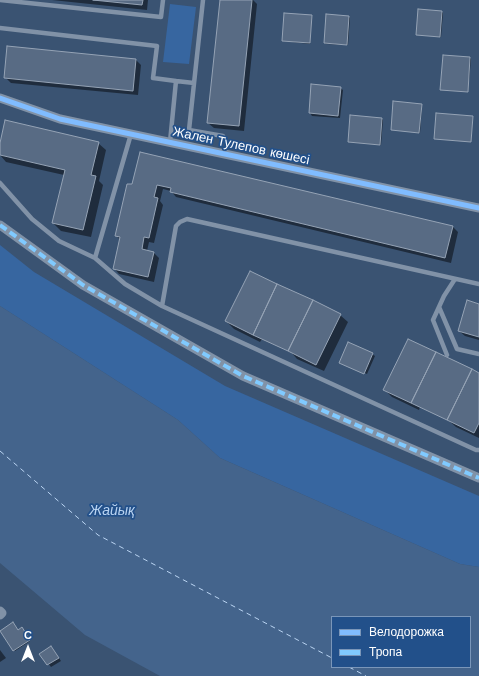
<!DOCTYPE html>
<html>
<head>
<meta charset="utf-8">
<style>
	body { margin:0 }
	#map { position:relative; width:479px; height:676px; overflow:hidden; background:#3a5372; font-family:"Work Sans",sans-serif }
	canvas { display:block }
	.legend { position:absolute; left:331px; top:616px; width:140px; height:52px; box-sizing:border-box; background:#22508a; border:1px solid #7a96b9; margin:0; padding:5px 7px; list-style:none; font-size:12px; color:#fff }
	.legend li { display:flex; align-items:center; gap:8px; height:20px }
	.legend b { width:20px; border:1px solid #7a96b9 }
	.north { position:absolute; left:8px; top:628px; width:40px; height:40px; -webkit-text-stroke:3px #22508a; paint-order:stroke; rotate:0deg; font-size:11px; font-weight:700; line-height:16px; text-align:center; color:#fff }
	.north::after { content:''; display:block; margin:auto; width:14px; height:18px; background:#fff; clip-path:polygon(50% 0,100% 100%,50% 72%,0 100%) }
</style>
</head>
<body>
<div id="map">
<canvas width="479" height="676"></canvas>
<ul class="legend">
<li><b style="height:5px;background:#80bcff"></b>Велодорожка</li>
<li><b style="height:5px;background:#80caff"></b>Тропа</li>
</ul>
<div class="north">С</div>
</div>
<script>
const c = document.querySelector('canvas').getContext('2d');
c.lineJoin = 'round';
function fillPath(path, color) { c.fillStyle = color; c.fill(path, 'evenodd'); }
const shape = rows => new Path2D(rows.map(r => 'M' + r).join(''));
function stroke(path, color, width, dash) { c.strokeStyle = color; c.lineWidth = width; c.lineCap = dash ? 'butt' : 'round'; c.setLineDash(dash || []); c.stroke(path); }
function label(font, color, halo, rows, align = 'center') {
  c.font = font + ' "Work Sans",sans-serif'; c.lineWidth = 3.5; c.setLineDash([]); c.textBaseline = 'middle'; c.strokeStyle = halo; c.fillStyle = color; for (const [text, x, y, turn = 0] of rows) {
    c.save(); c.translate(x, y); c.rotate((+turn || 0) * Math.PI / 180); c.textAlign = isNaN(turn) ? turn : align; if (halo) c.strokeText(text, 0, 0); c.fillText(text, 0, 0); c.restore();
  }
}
const green = shape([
	[170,4,196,7,189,64,163,62],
	[0,245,34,272,225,386,479,496,479,567,460,564,220,458,178,420,0,306]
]);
const water = shape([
	[0,306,178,420,220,458,460,564,479,567,479,676,160,676,85,635,0,563],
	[332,617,470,617,470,667,332,667]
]);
const shadow = shape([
	[52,0,148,0,147,10],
	[221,0,253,0,257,4,244,131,214,128,208,123],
	[442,12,443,13,441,37,417,34],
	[311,16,312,17,310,44,283,41],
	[349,17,350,18,348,45,326,44,325,43],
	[470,58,471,59,468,92,442,90,441,89],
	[136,60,141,65,138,95,11,83,5,77],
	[340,88,343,90,340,118,312,116,310,113],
	[421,105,422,106,420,133,392,129],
	[472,117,473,118,471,142,435,138],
	[382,119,383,120,381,145,349,142],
	[98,143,106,150,99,181,103,185,91,237,61,231,53,223,64,175,6,162,0,155,0,147],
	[141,153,453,227,458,232,451,263,176,197,171,191,163,189,160,201,163,205,154,243,149,242,147,251,154,253,159,258,154,282,119,274,114,268,120,240,116,235,133,185],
	[479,305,479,340,465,336,459,331],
	[340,315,348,322,324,371,297,359,291,352,262,339,260,342,234,329,226,321],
	[372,354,375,356,367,374,342,363],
	[479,374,479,438,456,427,448,420,420,407,419,410,392,397,385,390],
	[23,629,30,641,15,651,14,650,18,631],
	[53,649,61,661,51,667,41,654],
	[0,650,6,658,0,662]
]);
const ferry = shape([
	[0,451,98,535,332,658],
	[349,667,366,676]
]);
const building = shape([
	[93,0,143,0,142,5,93,0],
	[220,0,252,0,239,126,207,123,220,0],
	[418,9,442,11,440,37,416,35,418,9],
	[284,13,312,15,310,43,282,41,284,13],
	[326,14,349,16,347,45,324,43,326,14],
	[7,46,136,59,133,91,4,78,7,46],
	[443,55,470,57,468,92,440,90,443,55],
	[311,84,341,87,338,116,309,113,311,84],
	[393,101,422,104,419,133,391,130,393,101],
	[436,113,473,116,471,142,434,139,436,113],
	[350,115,382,118,380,145,348,142,350,115],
	[5,120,99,142,91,175,96,176,83,230,52,223,65,170,0,155,0,143,5,120],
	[140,152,453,226,445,258,170,192,171,188,157,185,154,197,158,198,149,238,144,237,142,249,154,252,148,277,113,269,120,237,115,236,127,184,132,184,140,152],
	[250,271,277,284,253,335,225,321,250,271],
	[277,284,313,300,288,351,253,335,277,284],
	[313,300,341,314,316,365,288,351,313,300],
	[467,300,479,304,479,337,458,331,467,300],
	[408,339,436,352,411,403,383,390,408,339],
	[348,342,373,353,364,374,339,363,348,342],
	[436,352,472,369,447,420,411,403,436,352],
	[472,369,479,373,479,423,474,433,447,420,472,369],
	[13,622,18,630,22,627,30,640,13,651,0,631,13,622],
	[51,646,59,658,47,665,39,654,51,646]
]);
const lane = shape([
	[0,0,161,17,163,0],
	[203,0,189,130,223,136],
	[0,28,157,46,153,78,176,81,170,142],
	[176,81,194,83],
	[131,134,95,258,125,284,162,306],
	[0,183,32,219,59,241,95,258],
	[479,284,187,219,180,222,176,226,162,306,476,450,479,450],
	[439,307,457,349,479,354],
	[447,355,433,320,444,296,455,279]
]);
const street = shape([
	[0,98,60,119,479,208],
	[0,225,83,285,243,376,479,478],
	[0,611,2,613,0,615]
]);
const quiet = shape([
	[0,225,83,285,243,376,479,478]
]);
const cycleway = shape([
	[0,98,60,119,479,208]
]);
const streetNames = [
	["Жален Тулепов көшесі",241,146,12]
];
const waterNames = [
	["Жайық",112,511]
];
fillPath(green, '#3766a0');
fillPath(water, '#44648c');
fillPath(shadow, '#0007');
stroke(ferry, '#bad4f2', 1, [5, 4]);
fillPath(building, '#586b84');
stroke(building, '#95a3b5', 1);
stroke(lane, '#8192a7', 4.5);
stroke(street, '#8192a7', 9);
stroke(quiet, '#80caff', 4, [8, 4]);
stroke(cycleway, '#80bcff', 5);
label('13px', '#fff', '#22508a', streetNames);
label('italic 14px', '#bad4f2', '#22508a', waterNames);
</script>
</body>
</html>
